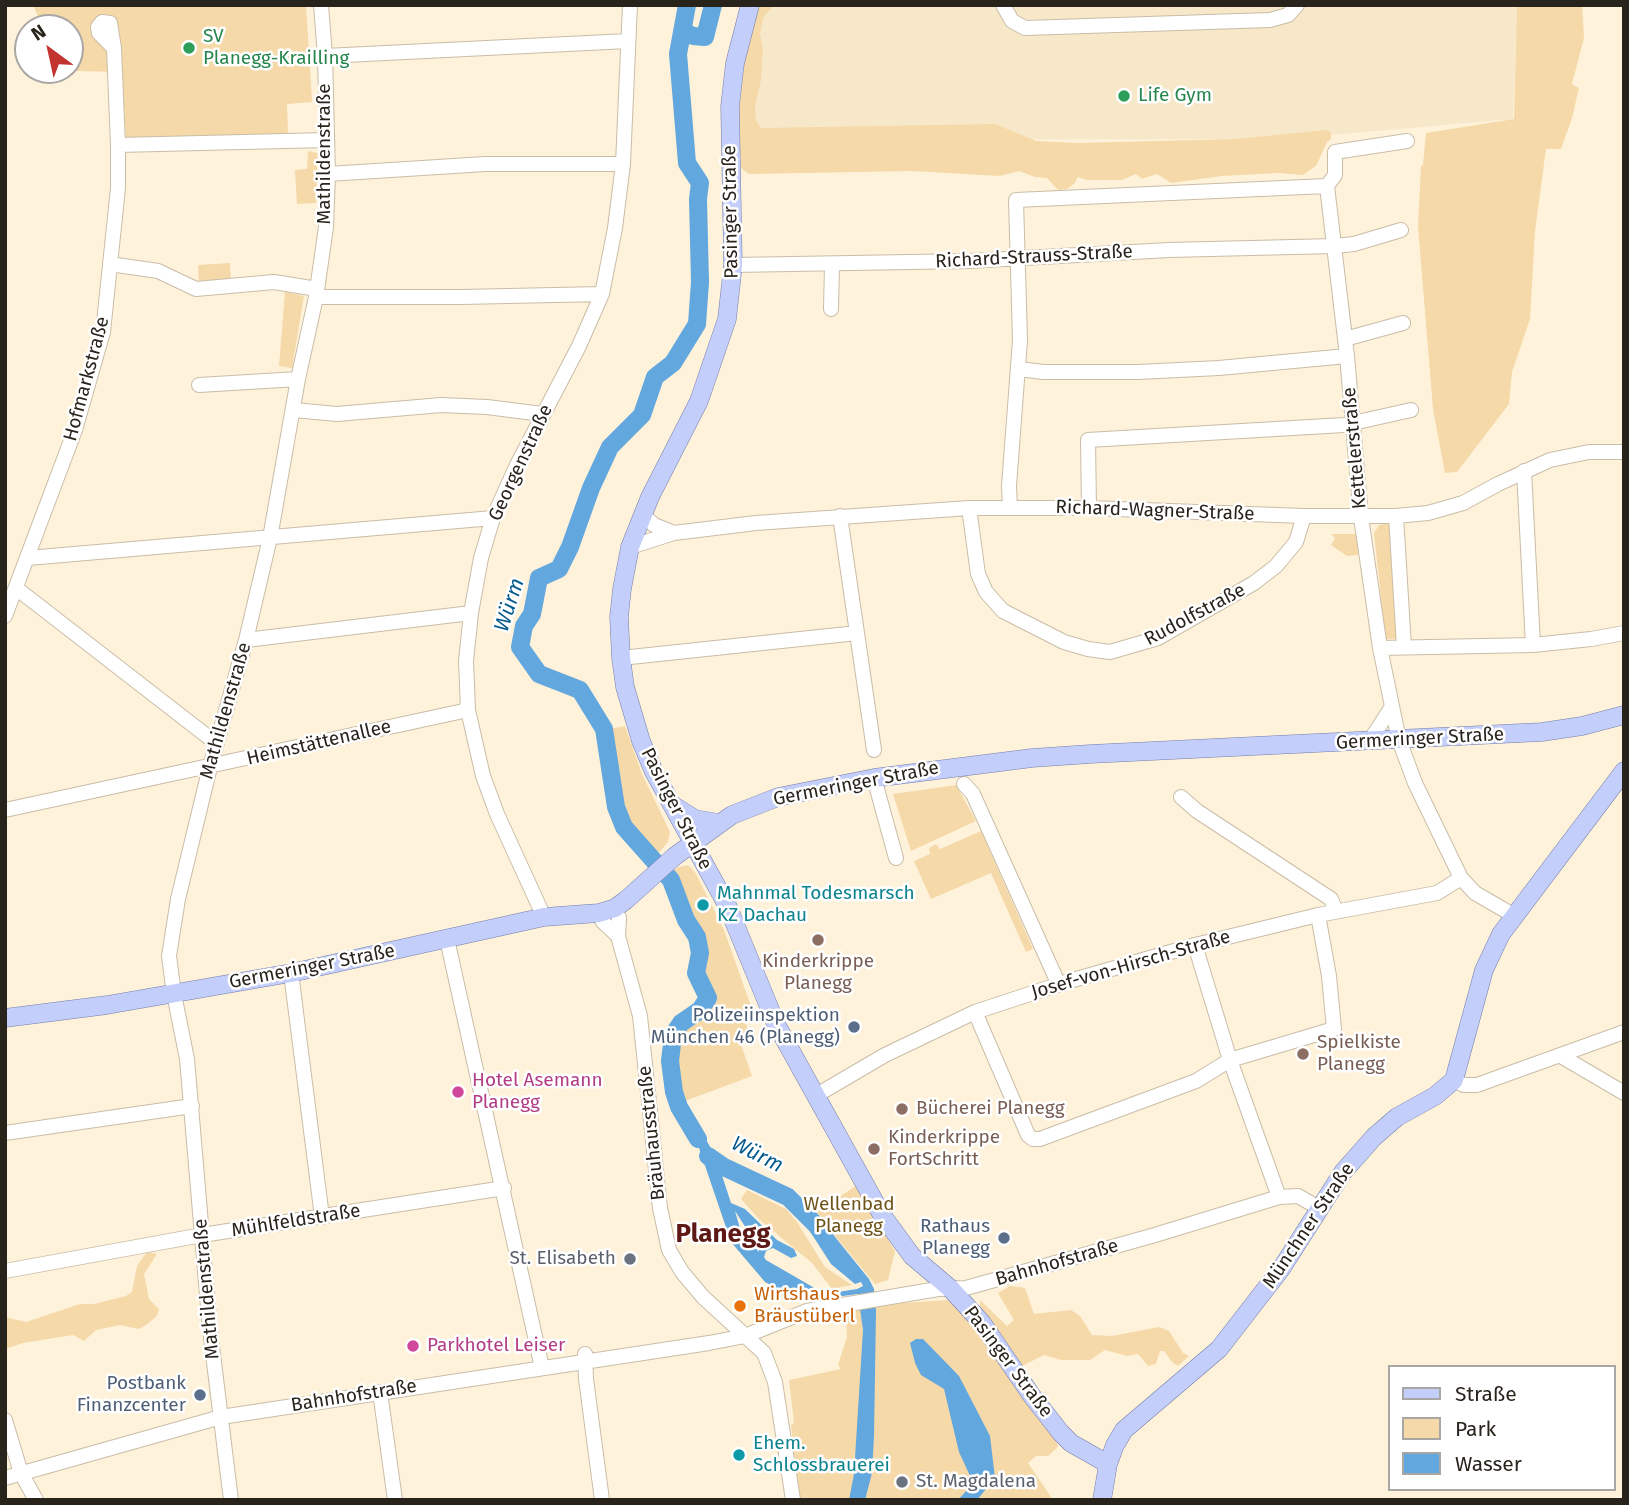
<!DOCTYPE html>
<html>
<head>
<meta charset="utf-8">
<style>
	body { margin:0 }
	#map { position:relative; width:1629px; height:1505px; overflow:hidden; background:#fff2db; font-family:"Fira Sans",sans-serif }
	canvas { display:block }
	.frame { position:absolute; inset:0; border:7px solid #28231b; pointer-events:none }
	.legend { position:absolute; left:1388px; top:1365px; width:228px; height:126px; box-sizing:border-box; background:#fff; border:2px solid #a9a7a4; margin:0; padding:9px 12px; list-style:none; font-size:21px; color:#28231b }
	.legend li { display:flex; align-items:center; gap:14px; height:35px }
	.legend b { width:35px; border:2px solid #a9a7a4 }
	.north { position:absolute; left:14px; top:14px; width:70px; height:70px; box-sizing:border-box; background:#fff; border:2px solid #a9a7a4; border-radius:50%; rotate:327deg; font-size:19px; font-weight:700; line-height:28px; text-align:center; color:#28231b }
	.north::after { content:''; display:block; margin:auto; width:24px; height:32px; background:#c33431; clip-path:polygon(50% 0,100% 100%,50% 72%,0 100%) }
</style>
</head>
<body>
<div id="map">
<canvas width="1629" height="1505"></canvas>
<div class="frame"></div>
<ul class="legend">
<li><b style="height:9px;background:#c4cefa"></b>Straße</li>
<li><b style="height:19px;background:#f5d9a8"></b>Park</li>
<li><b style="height:19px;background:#62a7dd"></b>Wasser</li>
</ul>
<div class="north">N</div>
</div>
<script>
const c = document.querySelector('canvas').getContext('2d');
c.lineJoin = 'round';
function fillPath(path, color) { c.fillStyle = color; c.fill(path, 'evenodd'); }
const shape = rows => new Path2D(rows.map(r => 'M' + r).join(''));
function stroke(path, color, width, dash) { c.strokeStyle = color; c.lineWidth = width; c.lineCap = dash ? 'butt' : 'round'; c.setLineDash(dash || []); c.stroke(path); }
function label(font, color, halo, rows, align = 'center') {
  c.font = font + ' "Fira Sans",sans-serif'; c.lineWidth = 5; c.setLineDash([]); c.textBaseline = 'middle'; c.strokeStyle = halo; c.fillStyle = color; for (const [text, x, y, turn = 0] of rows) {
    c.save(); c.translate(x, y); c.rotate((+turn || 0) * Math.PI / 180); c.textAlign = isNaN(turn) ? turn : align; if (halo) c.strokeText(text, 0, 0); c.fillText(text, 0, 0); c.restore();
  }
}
const built = shape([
	[764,5,1517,5,1513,119,1285,139,746,140]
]);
const green = shape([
	[33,5,306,5,312,102,287,104,288,134,126,138,122,72,75,71,70,67,70,28,43,28],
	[757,5,774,5,763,18,760,35,763,48,761,80,755,106,756,120,761,128,995,124,1036,141,1077,143,1235,139,1327,130,1331,132,1331,139,1327,142,1316,166,1303,175,1278,173,1222,176,1171,183,1157,174,1142,179,1136,174,1122,180,1087,180,1078,177,1074,184,1067,189,1058,190,1047,178,1035,177,1019,171,1000,176,912,171,749,174,741,168,741,158,736,139,746,48],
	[1517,5,1582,5,1584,38,1572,84,1579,88,1572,118,1561,149,1546,149,1535,231,1530,319,1512,372,1509,404,1457,472,1445,473,1433,409,1418,226,1421,166,1423,165,1426,133,1514,119],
	[308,151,318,153,316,203,297,204,295,170,307,169],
	[230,263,231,282,199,284,198,265],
	[285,292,304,296,292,368,279,366],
	[1390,523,1399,639,1387,639,1385,635,1374,533,1379,525],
	[1331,534,1357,534,1358,555,1347,556,1331,545,1335,538],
	[625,726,642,774,670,832,668,842,657,855,627,822,621,804,610,729],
	[956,785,976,821,911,851,893,794],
	[981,831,1033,949,1026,952,991,873,931,899,914,861,930,854,929,848,936,844,940,849],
	[688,865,695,872,724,930,752,1009,744,1014,748,1031,739,1039,752,1076,685,1101,676,1063,678,1043,682,1029,705,1013,713,998,702,972,706,954,701,934,691,917,684,896,671,872,679,867],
	[856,1186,895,1251,888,1280,875,1284,815,1212],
	[747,1190,786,1209,797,1222,825,1267,852,1285,832,1289,812,1263,760,1220,741,1199],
	[147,1252,157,1254,144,1274,149,1299,159,1309,157,1316,146,1325,139,1329,120,1325,96,1330,84,1341,73,1335,23,1343,5,1349,5,1317,26,1322,80,1304,94,1304,126,1296,132,1292,137,1266],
	[1010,1286,1025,1288,1034,1314,1071,1310,1080,1316,1092,1335,1112,1336,1159,1327,1169,1331,1183,1353,1189,1356,1178,1366,1172,1362,1164,1351,1160,1351,1156,1364,1148,1366,1138,1354,1127,1356,1105,1350,1090,1360,1061,1360,1044,1355,1018,1368,980,1314,980,1300,1007,1326,1014,1320,998,1293],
	[949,1300,978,1328,1058,1437,1055,1440,1058,1445,1056,1449,1048,1456,1036,1456,1028,1463,1053,1500,799,1500,791,1425,794,1423,789,1380,841,1369,838,1365,847,1337,846,1316,860,1309,888,1304]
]);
const water = shape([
	[687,1120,697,1124,716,1157,731,1203,745,1209,777,1240,794,1249,797,1256,791,1258,773,1248,766,1251,764,1257,766,1260,825,1294,857,1289,863,1286,861,1282,855,1284,831,1264,798,1213,804,1207,810,1206,869,1279,874,1289,876,1311,874,1436,872,1473,865,1500,849,1500,854,1474,863,1330,858,1294,820,1299,792,1296,765,1282,731,1242,699,1148,689,1129],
	[735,1211,746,1228,758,1238,759,1252,741,1232],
	[916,1339,923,1339,959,1376,990,1436,995,1478,977,1500,958,1500,967,1490,971,1478,959,1452,944,1389,921,1375,915,1363,910,1343]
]);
const river = shape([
	[687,5,678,54,687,163,700,183,698,199,700,282,697,324,673,363,655,377,642,415,610,447,591,488,570,547,559,569,539,578,532,614,524,626,520,647,539,674,580,690,604,729,616,807,624,827,671,880,686,920,697,937,700,953,696,973,708,998,700,1010,681,1023,673,1035,670,1061,674,1092,679,1107,698,1139],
	[683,31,693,36,705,37,713,5],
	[708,1156,724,1167,788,1197,818,1227]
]);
const minor = shape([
	[1003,5,1012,21,1025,28,1270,20,1288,15,1297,5],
	[325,56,628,41],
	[118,145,327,140],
	[328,174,485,164,623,164],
	[1327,186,1347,356,1361,517,1380,648,1399,740,1415,783,1461,878,1475,893,1513,915],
	[1327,186,1335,175,1335,152,1407,141],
	[110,264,158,271,196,289,274,282,317,289],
	[733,265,969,261,1169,250,1334,246,1354,244,1401,230],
	[316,297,461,297,602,294],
	[831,309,832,265],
	[1345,339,1403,323],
	[1019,369,1043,372,1138,372,1219,368,1347,356],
	[199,385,298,379],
	[294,410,337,414,441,405,487,407,542,414],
	[1524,471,1533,645],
	[969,508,978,574,986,592,1003,611,1064,642,1088,649,1110,652,1158,638,1254,583,1276,566,1296,542,1304,516],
	[1010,508,1009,486,1020,340,1016,200,1327,186],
	[1089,508,1088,440,1344,425,1411,410],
	[642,514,654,525,674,533],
	[840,516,874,750],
	[1396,516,1404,647],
	[630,547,674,533,756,523,969,508,1089,508,1304,516,1396,516,1428,513,1463,503,1498,484,1550,460,1589,452,1624,452],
	[28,558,493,518],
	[16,588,216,743],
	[5,616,75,430,103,332,118,188,118,145,114,48,110,23,102,22,98,27,99,33,114,48],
	[246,640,471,613],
	[1380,648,1533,645,1591,639,1624,633],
	[621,658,857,633],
	[1369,742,1391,708],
	[874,778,896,858],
	[964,784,973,794,1059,985],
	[1181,797,1197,811,1331,899,1336,911],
	[5,810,468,710],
	[615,908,619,918,618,936,640,1016,660,1208,669,1250,682,1272,703,1297,764,1353,775,1382,793,1500],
	[599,913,603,922,618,936],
	[544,917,497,814,483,776,468,710,466,661,471,613,481,558,493,518,517,465,579,346,602,294,615,228,623,164,630,5],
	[447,939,542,1368],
	[1195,945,1230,1060,1279,1197],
	[291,973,322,1217],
	[975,1012,1028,1135,1033,1139,1040,1139,1196,1081,1230,1060,1334,1029,1329,976,1318,915],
	[1561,1056,1624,1093],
	[1454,1080,1464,1085,1477,1085,1624,1032],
	[815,1096,885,1055,975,1012,1066,982,1195,945,1318,915,1437,893,1461,878],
	[5,1133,192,1106],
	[5,1271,202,1235,504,1188],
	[585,1354,586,1379,602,1500],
	[380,1392,395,1500],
	[5,1420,21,1473,36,1500],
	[5,1478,221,1417,709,1343,745,1336,807,1311,938,1289,966,1288,1155,1235,1279,1197,1298,1196,1319,1208],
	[231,1500,210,1330,187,1059,174,994,169,956,178,899,210,767,246,640,270,538,298,379,316,297,326,227,328,174,325,56,321,5]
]);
const major = shape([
	[750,5,735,63,730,106,733,265,727,319,699,401,650,497,630,547,622,589,619,617,621,658,625,687,641,741,654,772,728,907,776,1024,882,1215,912,1256,951,1289,982,1323,1032,1396,1061,1433,1071,1443,1108,1464],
	[674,806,695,819,719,823],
	[5,1018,107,1005,291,973,544,917,599,913,615,908,626,900,675,856,732,815,778,797,874,778,1032,758,1090,754,1542,732,1582,726,1624,715],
	[1102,1500,1108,1464,1115,1445,1124,1430,1219,1349,1281,1269,1343,1172,1374,1137,1397,1117,1435,1096,1454,1080,1484,970,1501,934,1624,771]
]);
const markers = [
	[189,48,7,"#2e9e5b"],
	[1124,96,7,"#2e9e5b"],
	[703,905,7,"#0f9aa8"],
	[818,940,7,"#8d6e63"],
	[854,1027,7,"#5c6f8a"],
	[1303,1054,7,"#8d6e63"],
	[458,1092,7,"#d1479c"],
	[902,1109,7,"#8d6e63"],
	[874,1149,7,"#8d6e63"],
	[1004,1238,7,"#5c6f8a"],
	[630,1259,7,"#6b7280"],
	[740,1306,7,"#e8710a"],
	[413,1346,7,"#d1479c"],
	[200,1395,7,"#5c6f8a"],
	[739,1455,7,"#0f9aa8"],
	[902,1482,7,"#6b7280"]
];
const leisureNames = [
	["SV",203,37],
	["Planegg-Krailling",203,59],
	["Life Gym",1138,96]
];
const streetNames = [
	["Mathildenstraße",325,154,-90],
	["Pasinger Straße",731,212,-91],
	["Richard-Strauss-Straße",1034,257,-3],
	["Hofmarkstraße",87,379,-75],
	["Kettelerstraße",1355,448,-95],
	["Georgenstraße",521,463,-65],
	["Richard-Wagner-Straße",1155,511,2],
	["Rudolfstraße",1195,615,-28],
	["Mathildenstraße",226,711,-74],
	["Germeringer Straße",1420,739,-3],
	["Heimstättenallee",319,743,-13],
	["Germeringer Straße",856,784,-11],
	["Pasinger Straße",676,809,63],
	["Josef-von-Hirsch-Straße",1131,965,-16],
	["Germeringer Straße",312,967,-11],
	["Bräuhausstraße",652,1133,-96],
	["Mühlfeldstraße",296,1221,-9],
	["Münchner Straße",1309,1226,-56],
	["Bahnhofstraße",1057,1263,-16],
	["Mathildenstraße",207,1289,-95],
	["Pasinger Straße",1008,1362,53],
	["Bahnhofstraße",354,1396,-9]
];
const cultureNames = [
	["Mahnmal Todesmarsch",717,894],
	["KZ Dachau",717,916],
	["Ehem.",753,1444],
	["Schlossbrauerei",753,1466]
];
const educationNames = [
	["Kinderkrippe",818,962,"center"],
	["Planegg",818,984,"center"],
	["Spielkiste",1317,1043],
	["Planegg",1317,1065],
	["Bücherei Planegg",916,1109],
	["Kinderkrippe",888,1138],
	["FortSchritt",888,1160]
];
const serviceNames = [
	["Polizeiinspektion",840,1016],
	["München 46 (Planegg)",840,1038],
	["Rathaus",990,1227],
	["Planegg",990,1249],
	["Postbank",186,1384],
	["Finanzcenter",186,1406]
];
const hotelNames = [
	["Hotel Asemann",472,1081],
	["Planegg",472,1103],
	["Parkhotel Leiser",427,1346]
];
const parkNames = [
	["Wellenbad",849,1205],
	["Planegg",849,1227]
];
const worshipNames = [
	["St. Elisabeth",616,1259],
	["St. Magdalena",916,1482,"left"]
];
const foodNames = [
	["Wirtshaus",754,1295],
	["Bräustüberl",754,1317]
];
const waterNames = [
	["Würm",510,605,-72],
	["Würm",757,1155,27]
];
const districtNames = [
	["Planegg",723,1235]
];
fillPath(built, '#f8e8ca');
fillPath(green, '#f5d9a8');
fillPath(water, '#62a7dd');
stroke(river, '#62a7dd', 18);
stroke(minor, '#c9bda7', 16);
stroke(major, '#737daa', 19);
stroke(minor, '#fff', 14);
stroke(major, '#c4cefa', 18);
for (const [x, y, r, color] of markers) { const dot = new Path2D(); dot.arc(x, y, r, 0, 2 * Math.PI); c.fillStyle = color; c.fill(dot); stroke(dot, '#fff', 2.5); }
label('19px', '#27864d', '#fff', leisureNames, 'left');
label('19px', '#28231b', '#fff', streetNames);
label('19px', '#0d838f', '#fff', cultureNames, 'left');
label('19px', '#785e54', '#fff', educationNames, 'left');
label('19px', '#4e5e75', '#fff', serviceNames, 'right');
label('19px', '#b23c85', '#fff', hotelNames, 'left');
label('19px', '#6e5319', '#fff', parkNames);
label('19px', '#5b616d', '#fff', worshipNames, 'right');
label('19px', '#c56008', '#fff', foodNames, 'left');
label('italic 21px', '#045a8d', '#fff', waterNames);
label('bold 26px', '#5e1917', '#fff', districtNames);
</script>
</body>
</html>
